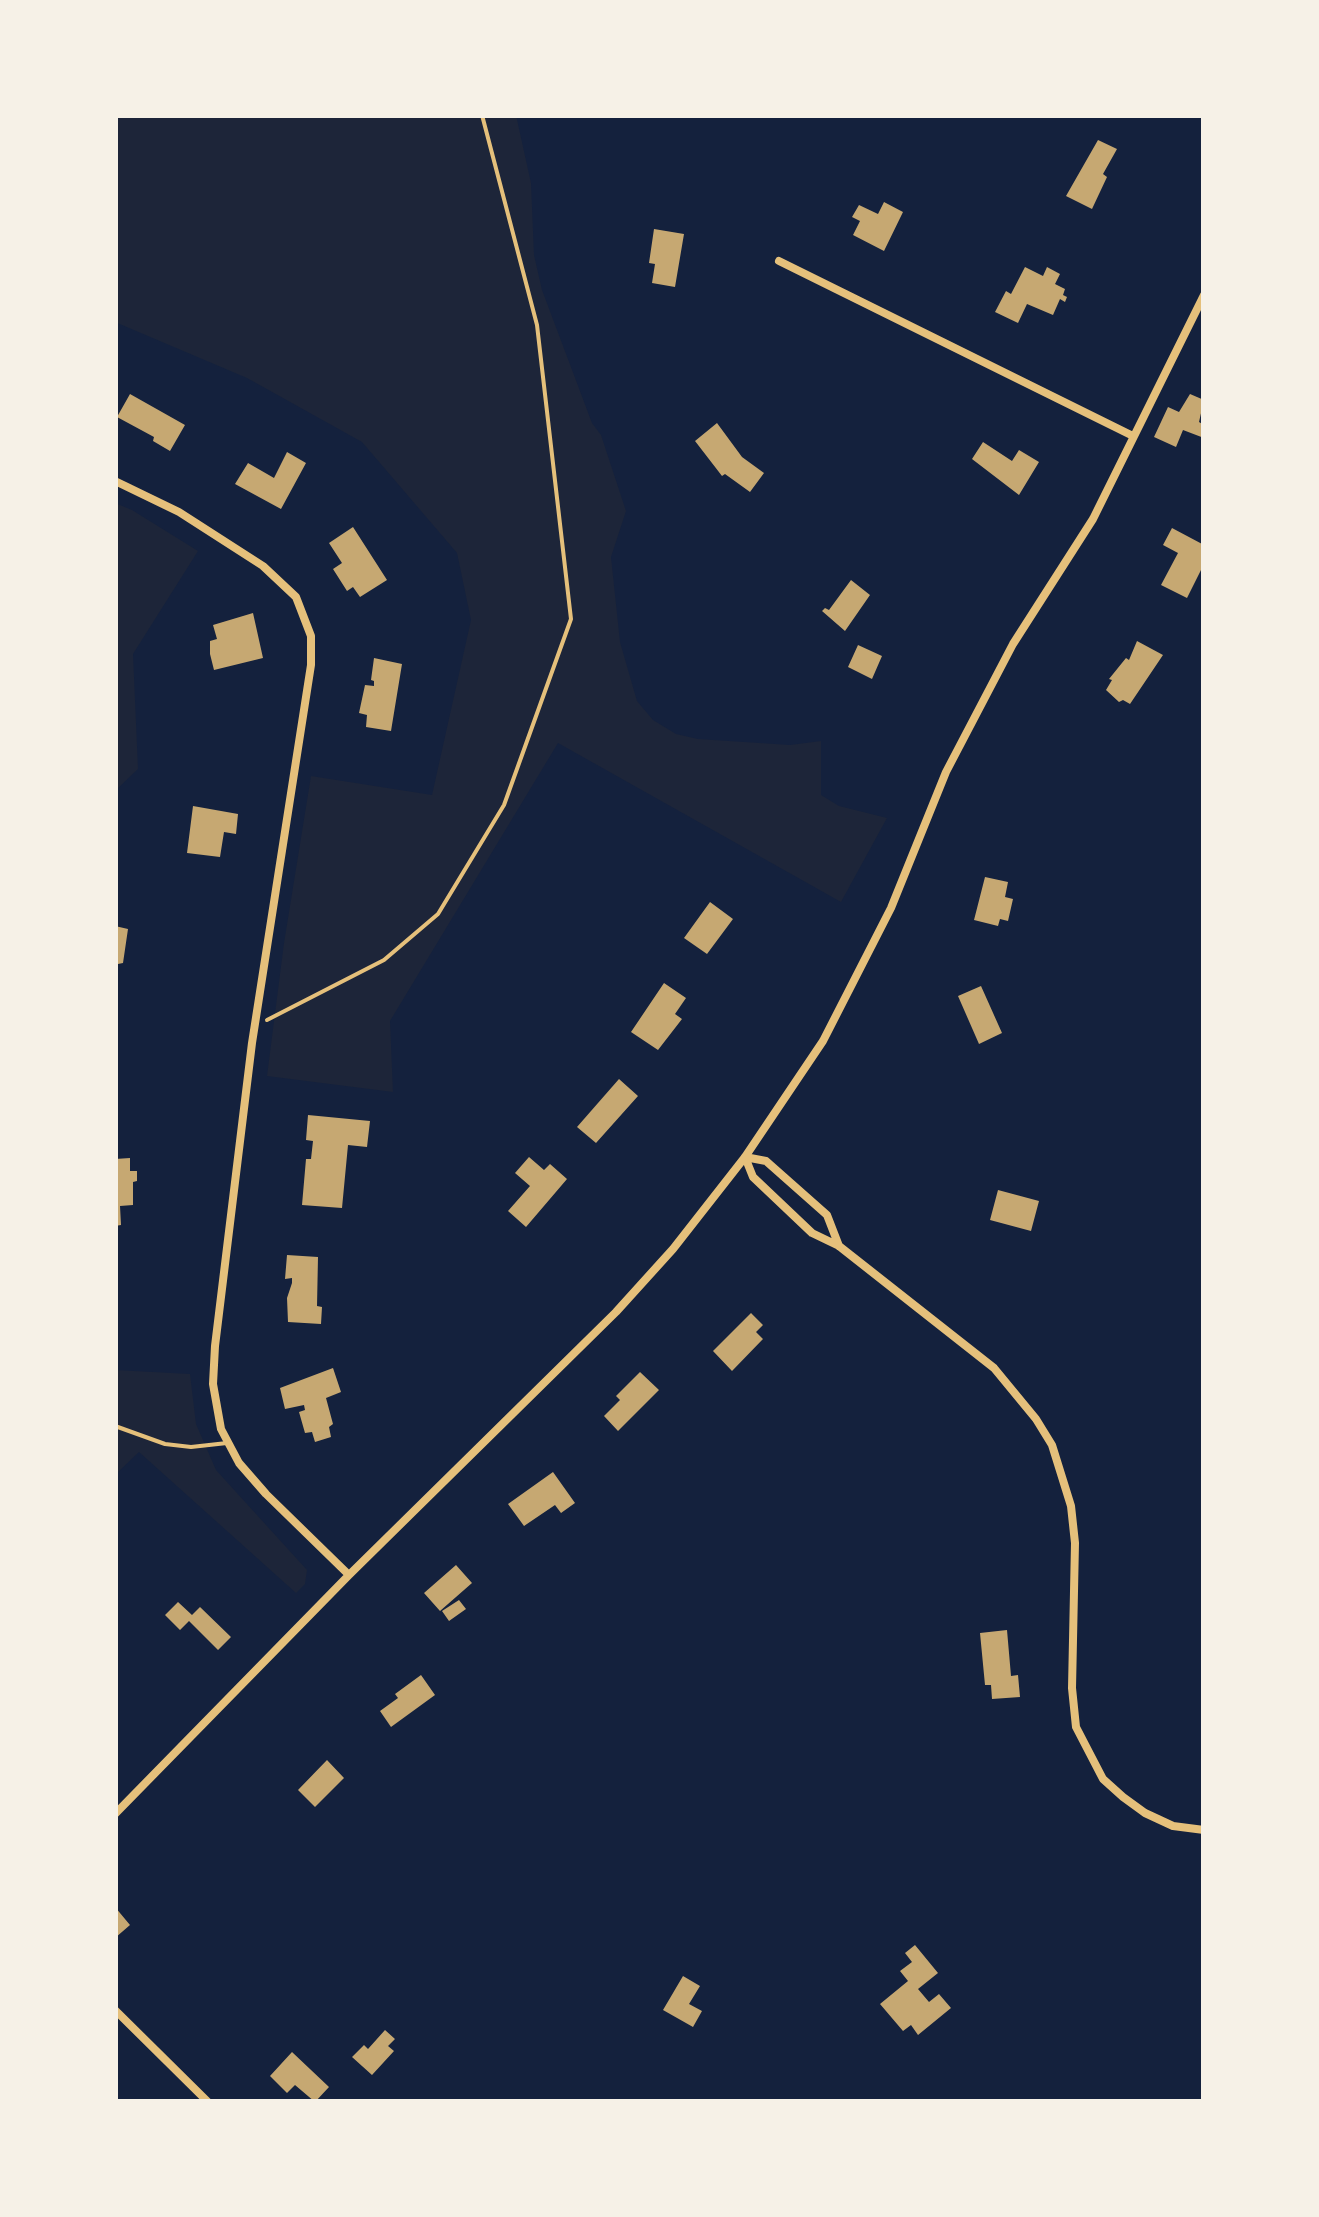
<!DOCTYPE html>
<html>
<head>
<meta charset="utf-8">
<style>
	body { margin:0 }
	#map { position:relative; width:1319px; height:2217px; overflow:hidden; background:#14213d; font-family:"DejaVu Sans",sans-serif }
	canvas { display:block }
	.frame { position:absolute; inset:0; border:118px solid #f6f1e7; pointer-events:none }
</style>
</head>
<body>
<div id="map">
<canvas width="1319" height="2217"></canvas>
<div class="frame"></div>
</div>
<script>
const c = document.querySelector('canvas').getContext('2d');
c.lineJoin = 'round';
function fillPath(path, color) { c.fillStyle = color; c.fill(path, 'evenodd'); }
const shape = rows => new Path2D(rows.map(r => 'M' + r).join(''));
function stroke(path, color, width, dash) { c.strokeStyle = color; c.lineWidth = width; c.lineCap = dash ? 'butt' : 'round'; c.setLineDash(dash || []); c.stroke(path); }
const green = shape([
	[115,115,516,115,531,183,534,255,542,290,592,423,601,435,626,511,611,557,620,642,637,701,653,720,676,734,698,739,790,745,821,741,821,795,839,806,887,818,841,902,558,743,390,1021,393,1092,267,1076,284,943,311,776,432,795,471,620,457,553,362,442,247,378,115,322],
	[115,503,132,510,198,551,133,654,138,769,115,791],
	[115,1370,190,1374,196,1424,216,1470,307,1570,305,1584,296,1593,139,1452,115,1475]
]);
const building = shape([
	[1098,140,1117,149,1103,174,1107,177,1092,209,1066,196],
	[884,202,903,212,884,251,853,235,860,221,852,217,859,205,878,214],
	[654,229,684,234,675,287,652,283,655,264,649,263],
	[1025,267,1043,276,1047,267,1060,274,1055,284,1065,289,1063,295,1067,297,1065,302,1060,299,1053,315,1027,304,1018,323,995,312,1006,291,1011,294],
	[130,394,185,425,170,451,153,441,154,437,117,417],
	[1190,394,1204,400,1199,422,1204,425,1204,438,1183,430,1176,447,1154,437,1168,407,1179,412],
	[717,423,742,457,764,473,750,492,725,474,722,476,695,441],
	[983,442,1012,461,1019,450,1039,462,1019,495,972,459],
	[287,452,306,463,281,509,235,484,248,463,274,478],
	[353,527,387,580,360,597,353,587,347,591,333,569,342,563,329,543],
	[1172,528,1204,545,1203,566,1187,598,1161,585,1178,553,1163,545],
	[851,580,870,595,845,631,822,611,825,608,829,610],
	[253,613,263,658,214,670,210,654,210,641,217,639,213,625],
	[1137,641,1163,655,1130,704,1123,700,1119,702,1106,690,1112,680,1109,679,1126,658,1129,660],
	[858,645,882,656,872,679,848,667],
	[374,658,402,664,391,731,366,727,367,715,359,713,365,685,374,686,374,681,371,680],
	[193,806,238,814,236,834,224,832,220,857,187,853],
	[985,877,1008,882,1005,897,1013,899,1008,921,1000,919,998,926,974,920],
	[710,902,733,919,707,954,684,938],
	[115,926,128,929,123,963,118,964,115,964],
	[664,983,686,998,675,1014,682,1019,658,1050,631,1032],
	[981,986,1002,1033,979,1044,958,996],
	[619,1079,638,1096,596,1143,577,1127],
	[308,1115,370,1121,367,1147,348,1145,342,1208,302,1205,306,1159,311,1159,313,1141,306,1140],
	[529,1157,544,1170,550,1164,567,1179,526,1227,508,1211,530,1186,515,1173],
	[130,1158,130,1171,137,1171,137,1181,133,1182,133,1205,120,1206,121,1225,115,1226,115,1159],
	[998,1190,1039,1201,1031,1231,990,1220],
	[287,1255,318,1257,317,1306,322,1307,321,1324,288,1322,287,1298,292,1283,292,1278,285,1279],
	[751,1313,763,1325,756,1332,763,1339,732,1371,713,1351],
	[333,1368,341,1392,326,1398,333,1424,329,1427,331,1437,315,1442,312,1432,305,1433,299,1412,305,1410,304,1405,285,1409,280,1388],
	[640,1372,659,1390,618,1431,604,1416,620,1400,616,1396],
	[553,1472,575,1503,561,1513,555,1505,524,1526,508,1504],
	[456,1565,472,1583,440,1611,424,1593],
	[459,1600,466,1609,449,1621,442,1611],
	[178,1602,192,1615,200,1607,231,1637,218,1650,189,1621,180,1630,165,1615],
	[1007,1630,1011,1676,1018,1675,1020,1697,992,1699,991,1685,985,1685,980,1633],
	[421,1675,435,1695,391,1727,380,1711,398,1698,395,1694],
	[327,1760,344,1778,315,1807,298,1790],
	[115,1907,130,1925,115,1938],
	[915,1945,938,1973,918,1989,929,2002,939,1994,951,2008,918,2035,911,2025,903,2031,880,2004,908,1981,900,1971,912,1962,905,1953],
	[683,1976,700,1986,689,2004,702,2011,693,2027,663,2010],
	[385,2030,395,2039,388,2046,394,2051,372,2075,352,2057,364,2045,368,2049],
	[292,2052,329,2087,315,2102,295,2085,287,2093,270,2076]
]);
const path = shape([
	[267,1020,384,960,438,914,504,805,571,619,537,325,482,115]
]);
const service = shape([
	[115,1426,165,1444,191,1447,227,1443]
]);
const minor = shape([
	[779,261,1133,436],
	[115,481,179,512,263,566,296,597,311,636,311,665,252,1043,215,1346,213,1384,221,1429,239,1463,266,1494,349,1575],
	[745,1157,753,1177,812,1233,839,1246,994,1368,1036,1419,1052,1445,1071,1506,1075,1543,1072,1688,1076,1727,1103,1779,1123,1797,1145,1813,1173,1826,1204,1830],
	[745,1157,766,1161,827,1215,839,1246],
	[115,1814,349,1575,616,1312,673,1249,745,1157,823,1041,891,908,946,772,1013,644,1093,519,1204,295],
	[115,2010,208,2102]
]);
fillPath(green, '#1d2539');
fillPath(building, '#c6a872');
stroke(path, '#e5c07b', 4);
stroke(service, '#e5c07b', 4);
stroke(minor, '#e5c07b', 8);
</script>
</body>
</html>
